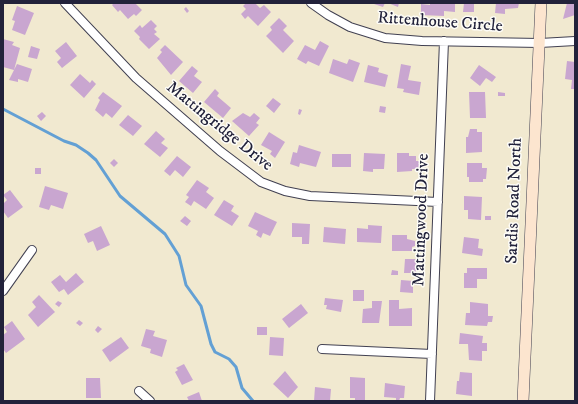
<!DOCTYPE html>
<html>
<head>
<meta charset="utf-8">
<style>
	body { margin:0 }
	#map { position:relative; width:578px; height:404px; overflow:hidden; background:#f1e9d0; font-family:"IM FELL DW Pica",serif }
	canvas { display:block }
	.frame { position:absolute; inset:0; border:4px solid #22223b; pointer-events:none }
</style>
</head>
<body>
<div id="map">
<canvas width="578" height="404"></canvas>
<div class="frame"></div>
</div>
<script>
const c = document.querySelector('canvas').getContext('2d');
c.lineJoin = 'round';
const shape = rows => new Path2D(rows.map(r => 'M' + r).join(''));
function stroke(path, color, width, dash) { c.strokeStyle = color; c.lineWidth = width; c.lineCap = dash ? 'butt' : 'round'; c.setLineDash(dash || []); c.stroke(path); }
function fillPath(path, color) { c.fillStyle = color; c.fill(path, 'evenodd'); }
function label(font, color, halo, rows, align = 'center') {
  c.font = font + ' "IM FELL DW Pica",serif'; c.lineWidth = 3; c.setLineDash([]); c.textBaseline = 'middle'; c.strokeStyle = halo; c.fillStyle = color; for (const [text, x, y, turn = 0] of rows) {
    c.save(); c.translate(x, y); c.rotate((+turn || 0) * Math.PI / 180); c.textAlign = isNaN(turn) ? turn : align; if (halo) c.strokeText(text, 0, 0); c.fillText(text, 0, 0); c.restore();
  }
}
const stream = shape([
	[3,109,64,141,76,145,88,153,96,160,120,196,165,234,179,256,186,285,201,306,211,344,215,352,229,359,236,367,242,388,253,401]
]);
const building = shape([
	[114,3,135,3,142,10,136,16,134,14,128,19,120,10,118,12,112,5],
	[246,3,255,3,260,8,264,5,271,12,258,26,248,16,245,19,241,14,246,9,243,6],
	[371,3,385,3,383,7],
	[388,3,399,3,398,7],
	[430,3,455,3,455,12,444,11,444,16,421,15,421,4,430,5],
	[464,3,474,3,474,12,463,12],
	[496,3,519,3,518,8,505,9,505,14,495,13],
	[567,3,575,3,575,15,563,19],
	[17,6,34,13,25,35,12,30,15,21,12,20],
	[186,7,189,11,187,13,184,9],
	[279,18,287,26,283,30,294,41,283,53,266,36,272,30,270,27],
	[151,20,157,26,154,29,157,32,154,34,160,39,149,49,139,39,140,37,134,31,140,25,142,28],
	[3,39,14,42,12,45,20,48,14,70,3,67],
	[320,41,329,46,319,66,308,61,306,64,297,59,305,45,315,50],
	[66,42,77,56,62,68,57,62,61,58,55,51],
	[165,45,183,62,171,75,157,58,162,52,160,50],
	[31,46,40,49,37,59,28,57],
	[333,59,347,64,349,59,360,63,353,82,329,73],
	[567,61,575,62,575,89,571,89,572,80,565,79],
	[17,64,32,69,28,82,18,79,18,82,9,80],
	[401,64,411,66,408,80,421,82,419,95,403,92,404,89,397,88],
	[368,65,379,68,378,72,388,75,385,87,364,82],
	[479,65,496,77,492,82,486,78,480,86,470,78],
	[192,66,198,71,194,76,202,82,193,93,179,81],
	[80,74,90,83,92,80,96,84,84,98,70,85],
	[215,89,219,93,217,96,231,108,223,118,204,102],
	[103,92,122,106,112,118,106,113,103,117,95,110,100,100,98,98],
	[469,92,485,92,486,118,470,118],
	[498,92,505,93,505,96,498,96],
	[273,98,281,104,274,113,266,106],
	[380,106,386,107,385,113,379,112],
	[299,109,302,110,300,115,298,114],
	[42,112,46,116,41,121,37,116],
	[243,113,250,117,254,113,260,118,256,123,259,125,249,136,232,121],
	[128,115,142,126,133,136,119,125],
	[470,129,477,129,477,132,482,132,482,152,466,153,466,137,468,137],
	[156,131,165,139,161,143,168,148,160,157,144,144],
	[269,132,285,142,275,158,270,154,272,151,261,145],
	[299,145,321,152,316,167,300,163,299,167,290,164,293,152,297,153],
	[364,153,385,154,384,169,373,169,373,172,363,171],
	[397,153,409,153,409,156,416,156,416,161,420,161,420,169,412,169,412,171,397,172],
	[332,154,351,154,351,167,332,167],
	[177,156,191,167,183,177,175,170,170,176,164,171],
	[114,159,118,163,114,167,110,163],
	[467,163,482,163,482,168,487,168,486,179,483,179,483,182,469,182,469,177,467,177],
	[35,168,41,168,41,174,35,174],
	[197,180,209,188,206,192,214,198,206,209,194,201,191,206,185,202,189,197,186,195],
	[45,186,68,193,63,209,51,205,49,210,39,207],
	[10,190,23,207,8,218,3,211,3,204,7,200,3,195],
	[464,196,482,197,481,220,468,219,468,210,464,210],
	[224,200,234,206,231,211,239,216,232,226,214,215],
	[255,212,277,222,270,236,263,233,261,238,256,235,258,231,248,226],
	[185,216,191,221,187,226,180,221],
	[485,216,491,216,491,220,485,220],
	[292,223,310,224,309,244,302,244,302,237,292,237],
	[368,225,382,226,381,243,357,242,357,228,368,229],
	[101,226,110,245,97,251,93,241,88,243,84,234],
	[324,227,346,229,345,244,323,242],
	[392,235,407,235,407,239,415,241,415,246,412,247,412,251,392,251],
	[464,237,479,239,478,248,483,249,482,256,462,253],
	[405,259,417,259,416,273,404,273],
	[467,268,487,268,487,279,477,279,477,288,464,288,464,273,467,273],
	[392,270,398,271,398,275,391,275],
	[76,273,84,282,68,295,64,289,59,292,51,282,60,275,66,282],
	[401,280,413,281,413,293,400,292],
	[353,290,364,290,364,301,353,301],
	[39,295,55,312,38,327,28,315,36,307,32,302],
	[325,298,343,300,341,312,326,309,327,305,324,305],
	[389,300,399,300,399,309,412,308,412,326,389,326],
	[58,301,62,303,59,307,55,304],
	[372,301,382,301,379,323,362,323,363,309,372,308],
	[470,302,488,304,488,316,493,316,492,322,488,322,487,326,465,325,466,313,470,313],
	[301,304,308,313,289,328,282,319],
	[79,320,83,323,80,326,76,323],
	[12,321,25,339,6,353,3,349,3,335,7,332,4,327],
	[98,326,102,329,98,333,95,330],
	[257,327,267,327,267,335,257,335],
	[146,329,155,331,153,336,167,340,162,357,150,353,151,349,141,346],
	[460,333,483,336,482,343,487,343,487,351,482,351,482,361,469,360,468,344,459,344],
	[121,337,129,348,110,362,102,350],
	[270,337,284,338,283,356,269,355],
	[184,364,193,380,182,385,175,372,178,370,176,368],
	[285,371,298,387,288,398,273,384],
	[460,372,472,373,472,396,456,394,457,381,459,381],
	[350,377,365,378,365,401,355,401,355,398,350,398],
	[86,378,100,378,101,398,86,398],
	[385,383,405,386,404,398,400,398,399,401,396,401,396,398,384,397],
	[315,387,331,389,330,401,314,401],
	[199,392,202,401,189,401,187,397]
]);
const street = shape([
	[65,3,136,78,220,151,261,182,285,191,310,196,438,202],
	[311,3,328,15,350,27,385,38,422,41,540,43,575,41],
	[3,291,32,250],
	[322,349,432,354],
	[139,391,150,401],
	[430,401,444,41]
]);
const secondary = shape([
	[523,401,541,3]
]);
const streetNames = [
	["Rittenhouse Circle",440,23,4],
	["Mattingridge Drive",219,127,39],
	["Sardis Road North",515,201,-88],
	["Mattingwood Drive",422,220,-88]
];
stroke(stream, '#63a0d4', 3);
fillPath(building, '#c9a6d0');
stroke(street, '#414051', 10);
stroke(secondary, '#414051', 12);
stroke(street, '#fff', 8);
stroke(secondary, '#fce5cf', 11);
label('17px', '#22223b', '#fdfcf7', streetNames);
</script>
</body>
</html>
